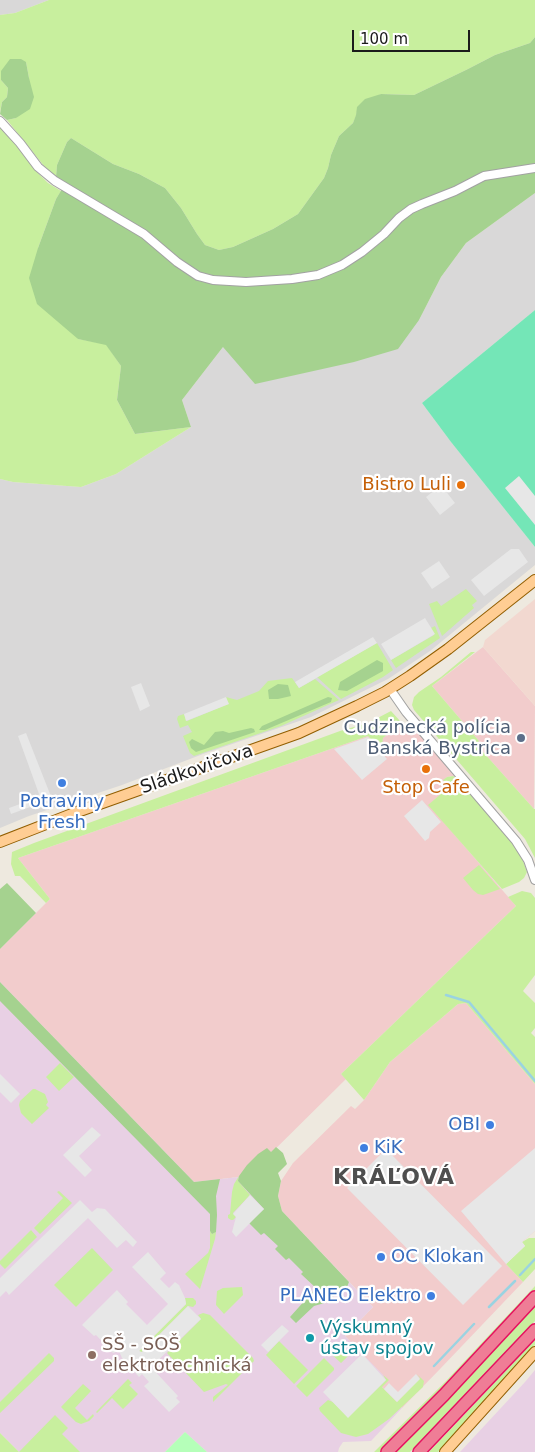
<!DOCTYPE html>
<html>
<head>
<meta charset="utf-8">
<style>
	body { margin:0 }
	#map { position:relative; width:535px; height:1452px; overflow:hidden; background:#eee9df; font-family:"DejaVu Sans",sans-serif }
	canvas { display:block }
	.scale { position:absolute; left:352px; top:30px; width:118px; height:22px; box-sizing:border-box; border:2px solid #1b1b1b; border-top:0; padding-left:6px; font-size:15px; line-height:18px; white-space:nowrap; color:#1b1b1b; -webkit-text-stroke:4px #fff; paint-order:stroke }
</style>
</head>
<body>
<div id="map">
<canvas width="535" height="1452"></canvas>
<div class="scale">100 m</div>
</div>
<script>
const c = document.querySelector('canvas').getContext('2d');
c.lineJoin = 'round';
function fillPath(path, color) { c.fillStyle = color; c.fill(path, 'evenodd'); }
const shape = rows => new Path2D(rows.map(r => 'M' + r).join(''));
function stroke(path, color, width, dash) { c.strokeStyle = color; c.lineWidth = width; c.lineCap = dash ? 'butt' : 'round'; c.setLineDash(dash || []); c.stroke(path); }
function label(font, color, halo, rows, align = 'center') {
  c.font = font + ' "DejaVu Sans",sans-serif'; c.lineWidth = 4.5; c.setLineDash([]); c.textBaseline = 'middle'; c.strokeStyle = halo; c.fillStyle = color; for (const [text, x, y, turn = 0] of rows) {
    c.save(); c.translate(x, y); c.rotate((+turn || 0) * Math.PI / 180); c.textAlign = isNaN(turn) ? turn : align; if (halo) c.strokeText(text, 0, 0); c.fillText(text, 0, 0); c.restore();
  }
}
const residential = shape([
	[0,0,49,0,15,13,0,15],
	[535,193,535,310,422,403,451,442,535,547,535,565,430,651,388,679,311,717,203,754,122,785,29,816,0,828,0,479,13,482,81,487,116,474,191,427,182,400,223,347,419,320,441,277,466,243]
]);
const commercial = shape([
	[483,647,535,706,534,809,476,744,479,741,432,686],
	[401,722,411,725,459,779,453,776,447,777,444,780,449,787,429,805,516,906,341,1074,346,1079,248,1176,194,1182,0,982,0,949,50,899,18,858,368,736,383,751,381,746,383,738],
	[466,1003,535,1084,535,1231,522,1242,506,1264,523,1282,440,1369,402,1408,381,1386,387,1380,345,1336,373,1307,282,1211,278,1196,281,1181,293,1163,351,1106,355,1109,364,1100,390,1062,458,1004]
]);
const industrial = shape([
	[0,982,194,1182,248,1176,373,1307,345,1336,388,1380,381,1386,402,1408,371,1441,343,1442,339,1448,338,1452,207,1452,185,1432,165,1452,19,1452,0,1433],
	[535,1370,535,1452,460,1452,525,1382]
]);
const military = shape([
	[535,599,535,706,483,647,485,640]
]);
const grass = shape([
	[49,0,535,0,535,37,530,43,495,55,468,69,414,95,381,94,358,107,356,116,353,123,339,136,331,155,328,168,324,178,298,214,273,229,233,247,219,250,205,245,197,234,181,208,165,188,139,174,113,164,71,138,67,142,57,165,56,177,44,166,7,120,16,118,29,78,26,62,1,80,8,88,7,97,2,102,0,112,0,15,15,13],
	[0,127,12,140,35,170,48,183,61,191,56,199,38,248,78,339,106,344,121,366,117,400,135,434,191,427,116,474,81,487,13,482,0,479],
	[466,589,477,601,472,605,474,608,442,636,429,604,437,601,441,606],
	[435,626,440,638,396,668,391,660,434,635,431,628],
	[377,643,393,670,383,677,341,699,317,677],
	[471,652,475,652,432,686,479,741,476,744,534,809,535,809,535,858,525,839,414,710,412,705,414,697,419,692,441,677],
	[292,678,299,688,315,679,339,700,281,726,194,756,190,753,183,736,192,732,188,725,180,728,177,719,178,716,184,714,187,721,228,704,226,697,237,700,259,691,268,681],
	[391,711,401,722,383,738,382,746,384,753,368,736,18,858,50,899,46,903,20,876,15,876,11,864,12,852,34,843,340,731,368,723],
	[453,776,459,779,509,836,521,855,527,872,524,878,519,882,502,889,428,805,449,787,443,780,447,777],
	[479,865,500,889,483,895,478,894,473,890,463,878],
	[522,891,531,893,535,898,535,975,523,991,535,1003,535,1028,531,1033,535,1037,535,1084,466,1003,458,1004,390,1062,364,1100,341,1074,516,906,508,897],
	[60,1063,74,1077,59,1091,46,1077],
	[33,1089,35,1089,45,1094,48,1102,46,1105,49,1108,32,1124,21,1113,19,1105,20,1101],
	[239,1176,238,1181,250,1195,233,1213,236,1217,233,1220,231,1220,228,1218,228,1215,230,1214,232,1192,234,1184],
	[59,1191,72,1203,40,1234,34,1228,63,1198,57,1192],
	[31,1230,37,1237,5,1269,0,1264,0,1261],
	[210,1231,212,1234,216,1232,215,1239,200,1289,185,1274,208,1253,210,1248],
	[529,1238,535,1238,535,1269,523,1282,506,1264,525,1246,522,1242],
	[92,1248,113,1270,76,1307,54,1285],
	[535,1286,535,1290,418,1414,380,1452,374,1452,446,1381],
	[242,1287,243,1295,224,1314,216,1305,217,1291,223,1288],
	[185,1298,193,1298,196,1301,196,1304,193,1307,188,1306,141,1353,139,1351,186,1304],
	[535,1305,535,1321,461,1400,410,1452,394,1452],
	[203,1313,210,1315,253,1358,254,1361,213,1402,213,1397,228,1385,226,1384,204,1392,167,1353,201,1319,198,1315],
	[535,1340,535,1345,438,1452,429,1452],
	[279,1341,308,1370,294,1384,266,1355],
	[337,1342,350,1354,341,1363,328,1351],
	[49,1353,54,1358,54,1361,0,1413,0,1402],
	[324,1358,334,1368,334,1370,307,1397,296,1386],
	[417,1374,424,1381,423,1387,389,1419,368,1434,356,1437,341,1433,320,1411,319,1408,328,1400,333,1402,348,1417,386,1380,383,1375,389,1380,382,1387,397,1402,420,1378],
	[128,1379,132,1383,129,1385,138,1394,123,1409,112,1398,97,1413,96,1412],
	[83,1384,91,1391,75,1408,87,1420,93,1414,94,1416,89,1421,81,1424,76,1422,61,1407],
	[55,1415,68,1428,62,1434,80,1452,0,1452,0,1433,19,1452]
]);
const forest = shape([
	[535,37,535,193,466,243,441,277,419,320,398,349,354,362,255,384,223,347,182,400,191,427,135,434,117,400,121,366,106,345,78,339,37,304,29,278,38,248,56,199,65,184,56,177,57,165,67,142,71,138,113,164,139,174,165,188,181,208,197,234,205,245,219,250,233,247,273,229,298,214,324,178,328,168,331,155,339,136,353,123,356,115,357,107,365,99,381,94,414,95,468,69,495,55,530,43],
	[10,59,21,59,26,62,29,78,34,97,30,109,16,118,7,120,0,114,2,102,7,97,8,88,1,80,1,71],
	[377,660,383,663,383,671,347,691,338,690,340,682],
	[278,684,288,685,291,696,278,699,269,699,268,690],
	[328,697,332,698,331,702,265,730,259,730,262,726],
	[251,728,254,729,255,732,196,752,191,748,189,742,192,739,204,745,215,732,223,731,229,733],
	[7,883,36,913,0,949,0,889],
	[0,982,194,1182,220,1179,216,1196,217,1215,216,1232,212,1234,210,1231,210,1214,0,1001],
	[276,1147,283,1153,287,1164,278,1173,281,1181,278,1196,282,1211,349,1282,347,1287,343,1291,338,1291,328,1302,314,1306,296,1323,290,1317,316,1288,301,1274,303,1272,289,1258,286,1260,275,1249,278,1246,264,1233,261,1235,249,1223,264,1209,238,1181,239,1176,247,1165,258,1154,267,1148,271,1152]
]);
const park = shape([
	[185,1432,207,1452,165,1452]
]);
const pitch = shape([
	[535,310,535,547,451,442,422,403]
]);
const parking = shape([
	[519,476,535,496,535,525,505,488],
	[441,485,455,503,440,515,426,497],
	[511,549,519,549,528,562,484,596,471,580],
	[439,561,450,577,432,589,421,573],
	[425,618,435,634,391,660,381,644],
	[373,637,377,643,299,688,295,682],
	[141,683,150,706,140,711,131,687],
	[226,697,229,704,186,721,184,714],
	[26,733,52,799,11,814,9,808,37,798,39,794,18,736],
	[368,737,387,759,362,780,334,749],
	[422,800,441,822,430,832,429,838,425,841,404,816],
	[0,1074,20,1094,11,1103,0,1092],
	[92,1127,101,1135,79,1156,92,1170,85,1177,63,1155],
	[535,1148,535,1231,522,1242,525,1246,506,1264,461,1211],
	[386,1149,502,1266,463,1305,347,1188],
	[250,1195,264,1209,236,1237,232,1232,236,1217,233,1214],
	[80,1200,92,1212,97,1208,105,1209,137,1242,133,1247,126,1240,117,1248,88,1218,9,1295,6,1291,0,1297,0,1278],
	[148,1252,166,1273,160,1279,169,1288,175,1282,179,1285,185,1298,186,1304,139,1351,142,1352,188,1306,201,1319,151,1367,178,1396,176,1398,180,1402,169,1412,144,1386,149,1382,142,1374,139,1377,122,1358,119,1351,113,1353,96,1335,94,1336,82,1325,117,1290,128,1302,126,1304,147,1325,168,1304,132,1267],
	[282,1325,289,1331,268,1352,261,1345],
	[362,1354,386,1380,348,1418,323,1392],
	[416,1374,420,1379,397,1402,384,1389,389,1383,398,1392]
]);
const stream = shape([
	[446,995,469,1002,535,1081],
	[520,1275,535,1259],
	[489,1307,515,1281],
	[434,1366,474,1324]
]);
const minor = shape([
	[0,121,20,143,38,167,55,181,144,234,177,262,198,276,213,280,246,282,292,279,318,275,342,265,362,252,384,234,399,218,411,209,422,204,455,191,484,176,535,168],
	[390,689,406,712,516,841,528,860,535,880]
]);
const major = shape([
	[0,842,77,812,299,733,357,706,385,692,410,676,448,649,535,580],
	[445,1452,535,1352]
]);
const highway = shape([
	[387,1452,444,1395,535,1297],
	[419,1452,535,1330]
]);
const markers = [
	[461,485,5,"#e8710a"],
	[521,738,5,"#5c6f8a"],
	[426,769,5,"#e8710a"],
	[62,783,5,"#3f7fe0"],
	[490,1125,5,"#3f7fe0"],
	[364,1148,5,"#3f7fe0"],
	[381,1257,5,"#3f7fe0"],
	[431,1296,5,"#3f7fe0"],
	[310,1338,5,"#0f9aa8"],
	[92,1355,5,"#8d6e63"]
];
const foodNames = [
	["Bistro Luli",451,485],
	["Stop Cafe",426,788,"center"]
];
const serviceNames = [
	["Cudzinecká polícia",511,728],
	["Banská Bystrica",511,749]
];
const streetNames = [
	["Sládkovičova",197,770,-19]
];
const shopNames = [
	["Potraviny",62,802,"center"],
	["Fresh",62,823,"center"],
	["OBI",480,1125],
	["KiK",374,1148,"left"],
	["OC Klokan",391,1257,"left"],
	["PLANEO Elektro",421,1296]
];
const cultureNames = [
	["Výskumný",320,1328],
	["ústav spojov",320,1349]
];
const educationNames = [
	["SŠ - SOŠ",102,1345],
	["elektrotechnická",102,1366]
];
const districtNames = [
	["KRÁĽOVÁ",394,1178]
];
fillPath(residential, '#d9d8d8');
fillPath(commercial, '#f2cccc');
fillPath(industrial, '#e8d0e4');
fillPath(military, '#f2d8d0');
fillPath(grass, '#c8ef9e');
fillPath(forest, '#a5d28f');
fillPath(park, '#b5ffb9');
fillPath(pitch, '#74e6b7');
fillPath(parking, '#e7e7e7');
stroke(stream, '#9ad3e1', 2.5);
stroke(minor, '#a2a2a2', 10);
stroke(major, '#925e00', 12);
stroke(highway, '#e61260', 14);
stroke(minor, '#fff', 8);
stroke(major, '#ffcd93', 10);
stroke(highway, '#ef7d96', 11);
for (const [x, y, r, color] of markers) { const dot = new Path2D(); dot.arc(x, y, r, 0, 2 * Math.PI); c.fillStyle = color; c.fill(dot); stroke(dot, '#fff', 2); }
label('18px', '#c56008', '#fff', foodNames, 'right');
label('18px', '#4e5e75', '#fff', serviceNames, 'right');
label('18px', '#1b1b1b', '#fff', streetNames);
label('18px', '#366cbe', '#fff', shopNames, 'right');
label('18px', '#0d838f', '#fff', cultureNames, 'left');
label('18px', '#785e54', '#fff', educationNames, 'left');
c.letterSpacing = '1px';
label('bold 22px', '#4e4e4e', '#fff', districtNames);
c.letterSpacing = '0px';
</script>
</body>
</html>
